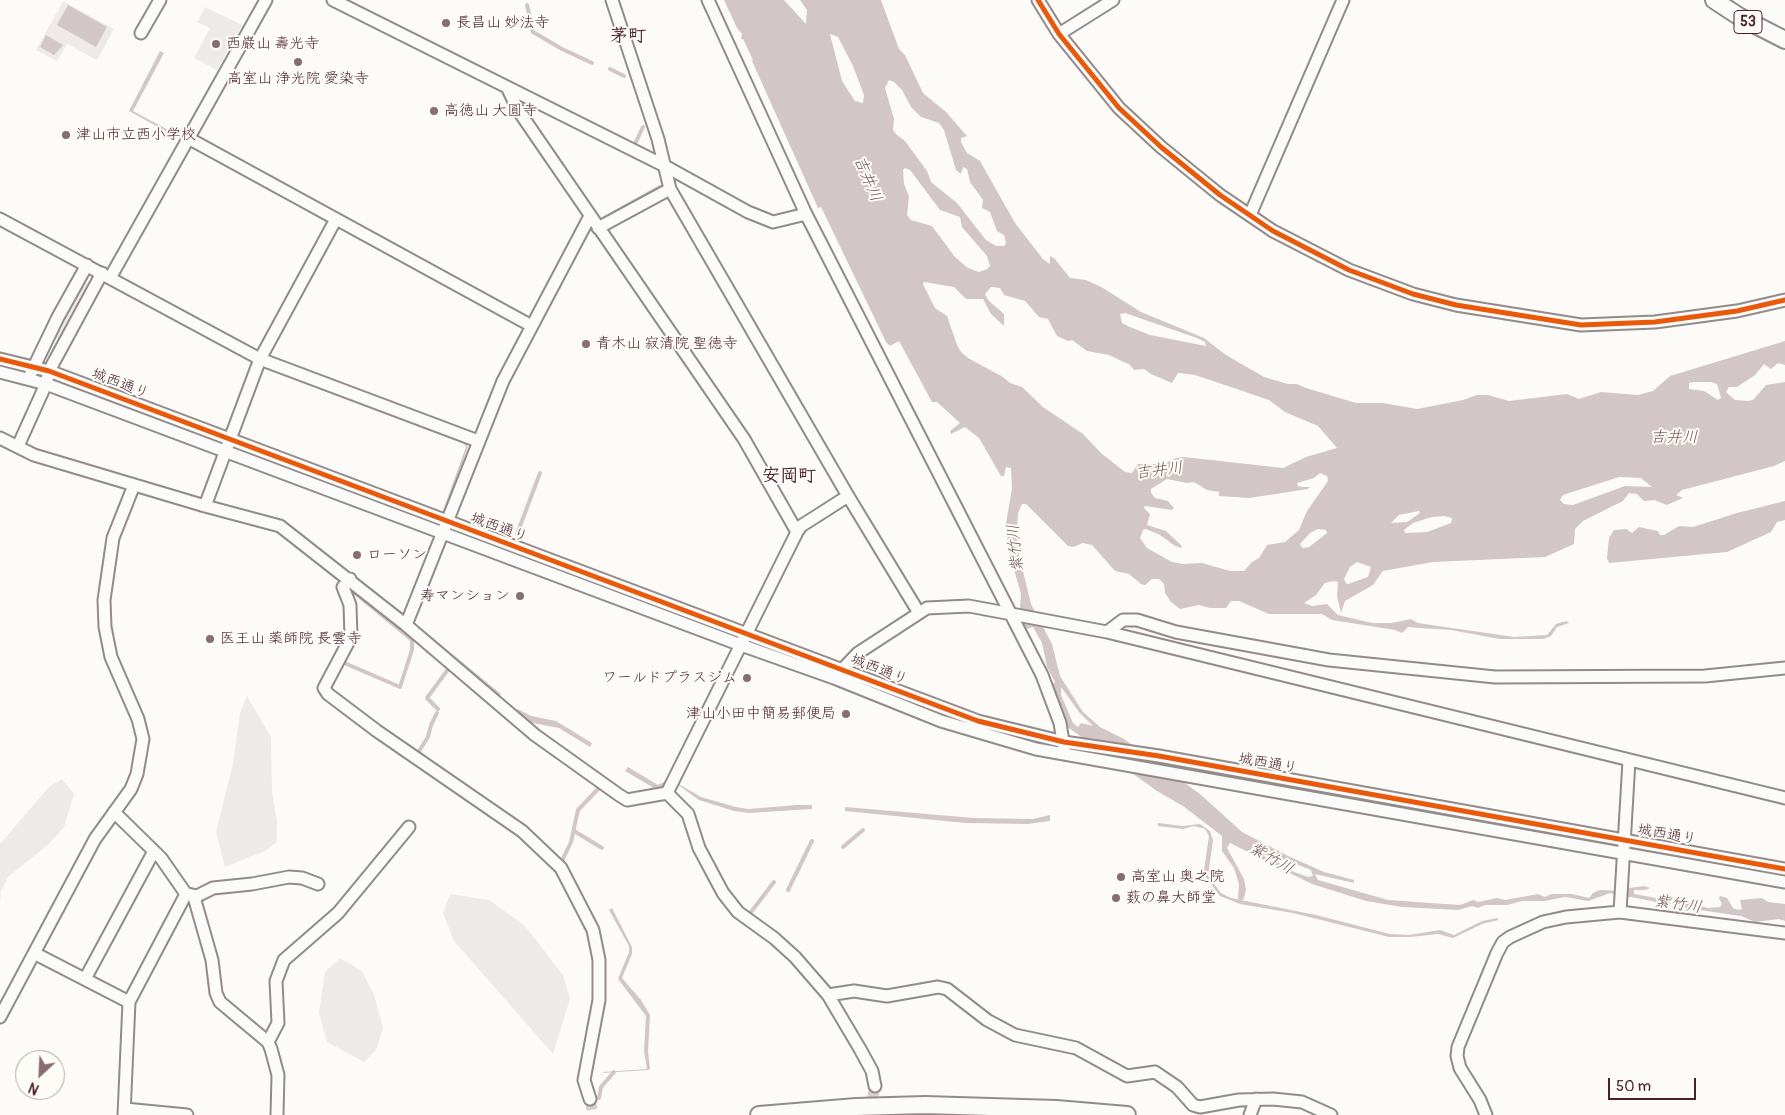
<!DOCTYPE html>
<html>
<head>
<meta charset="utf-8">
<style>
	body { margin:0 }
	#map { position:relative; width:1785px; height:1115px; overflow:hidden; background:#fcfbf8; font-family:Pangolin,sans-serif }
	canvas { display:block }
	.north { position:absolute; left:15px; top:1050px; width:50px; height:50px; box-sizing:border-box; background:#fdfcf7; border:1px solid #b5a4a5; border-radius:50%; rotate:205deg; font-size:14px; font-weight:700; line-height:20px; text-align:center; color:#4a1f2b }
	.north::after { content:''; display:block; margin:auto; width:18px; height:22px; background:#886c73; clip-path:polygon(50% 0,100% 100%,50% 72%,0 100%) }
	.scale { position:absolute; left:1608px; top:1078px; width:88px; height:22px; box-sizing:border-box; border:2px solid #4a1f2b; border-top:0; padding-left:6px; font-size:15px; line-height:18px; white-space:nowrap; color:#4a1f2b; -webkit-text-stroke:4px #fdfcf7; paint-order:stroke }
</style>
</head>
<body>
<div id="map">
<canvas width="1785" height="1115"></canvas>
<div class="north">N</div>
<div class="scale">50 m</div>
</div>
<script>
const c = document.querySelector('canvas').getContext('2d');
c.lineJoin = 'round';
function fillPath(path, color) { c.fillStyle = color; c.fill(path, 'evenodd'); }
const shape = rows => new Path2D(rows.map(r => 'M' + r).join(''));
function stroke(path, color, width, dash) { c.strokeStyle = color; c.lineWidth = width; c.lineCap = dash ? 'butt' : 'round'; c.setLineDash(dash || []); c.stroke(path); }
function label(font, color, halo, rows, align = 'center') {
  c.font = font + ' Pangolin,"Klee One",sans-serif'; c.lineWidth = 4; c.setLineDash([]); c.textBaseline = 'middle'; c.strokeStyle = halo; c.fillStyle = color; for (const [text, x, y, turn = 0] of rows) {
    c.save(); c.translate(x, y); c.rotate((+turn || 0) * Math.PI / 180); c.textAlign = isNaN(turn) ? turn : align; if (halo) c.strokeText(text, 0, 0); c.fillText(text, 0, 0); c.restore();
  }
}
const green = shape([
	[63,1,114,29,97,60,67,44,57,61,36,50],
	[205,7,242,25,217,70,194,58,210,28,197,22],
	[86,282,91,287,62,337,55,339,53,332,82,283],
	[247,696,271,737,272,792,277,822,277,842,265,851,225,867,216,832,233,763,240,713],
	[62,779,74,794,64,827,49,844,8,877,1,891,0,903,0,844,50,786],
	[450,894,489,900,525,926,563,975,570,999,553,1054,454,941,443,913],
	[340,958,362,971,374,995,383,1028,376,1050,364,1062,327,1042,319,1012,325,972]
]);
const water = shape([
	[724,0,784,0,806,24,807,10,800,0,881,0,899,49,905,55,923,93,946,112,967,136,961,138,961,142,967,153,980,161,1015,223,1043,259,1050,264,1050,256,1055,259,1070,278,1086,280,1103,288,1141,312,1204,338,1226,355,1264,377,1288,384,1297,384,1306,388,1356,403,1383,403,1417,409,1463,400,1477,395,1488,395,1509,401,1567,394,1579,399,1601,392,1638,395,1653,391,1670,376,1785,341,1785,365,1778,363,1771,369,1764,364,1755,375,1737,387,1729,387,1726,392,1735,400,1748,401,1753,400,1766,385,1785,382,1785,461,1774,466,1682,490,1676,495,1683,498,1667,505,1654,500,1644,501,1637,494,1629,493,1623,501,1583,521,1575,529,1574,544,1545,557,1433,562,1383,571,1373,585,1345,601,1341,613,1337,596,1338,582,1333,581,1325,583,1316,595,1304,603,1312,606,1327,604,1338,615,1372,623,1391,623,1411,619,1418,623,1514,637,1547,635,1556,624,1566,621,1569,623,1557,627,1551,636,1543,639,1500,639,1451,630,1420,628,1408,627,1402,633,1395,630,1332,620,1322,614,1269,614,1239,601,1231,601,1226,608,1210,608,1199,605,1180,609,1171,602,1165,593,1164,584,1159,579,1152,579,1145,585,1141,584,1129,574,1115,571,1092,545,1083,543,1073,547,1068,546,1026,504,1022,504,1018,513,1017,528,1018,551,1031,604,1052,644,1060,676,1083,712,1100,727,1124,739,1200,794,1242,832,1288,856,1324,872,1354,880,1354,883,1315,874,1318,880,1388,900,1460,905,1473,900,1478,902,1497,898,1505,900,1538,894,1545,897,1551,894,1572,894,1589,898,1593,893,1600,890,1626,891,1629,888,1644,886,1650,888,1645,890,1634,890,1634,894,1673,901,1681,900,1708,908,1720,907,1722,904,1719,898,1720,896,1727,898,1733,908,1738,910,1742,909,1740,900,1762,898,1768,902,1785,904,1785,921,1779,919,1755,922,1741,916,1692,909,1631,897,1626,898,1610,893,1588,901,1565,897,1544,901,1522,901,1507,905,1485,905,1478,908,1472,906,1458,910,1402,907,1366,901,1312,884,1275,866,1268,859,1264,860,1230,843,1227,848,1244,879,1246,890,1243,901,1238,899,1239,884,1234,868,1222,851,1222,836,1183,806,1157,791,1066,726,1048,686,1055,682,1047,667,1042,643,1033,627,1027,629,1024,624,1020,608,1021,594,1009,552,1006,524,1012,488,1011,468,1006,467,1004,476,1001,476,979,438,965,427,951,434,950,431,960,423,937,402,932,402,899,341,890,346,886,342,821,207,818,208,752,61,753,60,743,39,741,39,742,34,737,28],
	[830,34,838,37,853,66,864,95,863,103,855,101,842,81],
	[889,80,894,82,902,90,911,107,921,117,939,123,944,130,956,170,961,174,963,167,967,169,970,182,983,200,982,208,990,212,997,231,1004,235,1006,243,1004,246,996,246,986,240,957,203,931,182,927,171,905,141,897,135,893,130,894,119,885,88],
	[905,168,910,170,940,210,960,217,962,227,987,256,990,266,987,269,979,272,968,268,955,257,932,226,911,220,907,215,909,196,904,184,903,170],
	[924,282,954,287,966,299,983,299,991,314,1004,326,1004,314,989,301,985,294,991,287,1000,288,1004,295,1025,301,1039,317,1048,319,1057,336,1068,341,1072,340,1087,351,1109,355,1130,365,1134,370,1144,369,1151,374,1172,383,1178,373,1195,375,1269,400,1285,412,1318,426,1337,448,1306,457,1283,468,1184,457,1176,458,1164,464,1138,464,1132,473,1125,472,1101,453,1083,434,1043,407,1022,387,1010,383,1003,377,968,358,961,352,957,345,947,316,935,308,923,284],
	[1125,313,1197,338,1205,342,1206,346,1150,335,1130,327,1122,323,1120,314],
	[1694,382,1711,382,1717,384,1721,398,1718,400,1704,391,1689,389,1689,383],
	[1320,473,1327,476,1328,481,1307,511,1299,530,1285,542,1267,545,1259,558,1252,562,1244,571,1230,571,1202,563,1183,564,1172,562,1147,548,1140,538,1143,530,1146,529,1160,535,1175,546,1181,548,1182,546,1166,531,1147,525,1150,514,1144,508,1145,506,1172,510,1174,508,1168,501,1155,498,1151,493,1151,489,1167,479,1187,483,1194,482,1207,490,1219,492,1219,496,1249,498,1308,489,1310,487,1302,487,1298,486,1297,483,1314,478],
	[1619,477,1641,478,1652,487,1625,486,1573,505,1564,504,1560,500,1563,495],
	[1419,511,1420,513,1407,522,1391,523,1399,515],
	[1444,516,1452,518,1451,523,1427,532,1405,533,1404,530,1413,523,1432,517],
	[1318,529,1326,530,1327,533,1309,547,1302,548,1300,544,1310,533],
	[1357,562,1371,567,1368,577,1348,584,1346,583,1344,579,1350,567],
	[1061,687,1079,712,1093,726,1081,723,1078,727,1073,723,1061,695],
	[1278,857,1311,870,1313,876,1308,877,1289,870,1276,861],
	[68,5,107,27,96,47,57,25],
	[46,35,63,45,54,55,40,47],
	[160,51,164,53,133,111,183,138,182,140,129,111],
	[264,366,465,442,468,447,416,591,414,590,466,447,464,444,263,368],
	[1785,501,1785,520,1777,522,1771,532,1727,552,1609,563,1607,558,1609,538,1614,530,1626,529,1632,533,1639,527,1658,531,1660,535,1664,535,1679,526,1693,527,1737,513],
	[417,625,501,694,498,697,416,631,408,634,404,630],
	[518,709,531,716,556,721,592,743,590,747,559,728,527,722,515,713],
	[628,767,658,785,670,779,701,797,736,807,748,809,797,805,812,805,812,809,749,813,734,811,699,800,677,784,659,791,625,771],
	[845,807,974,818,1033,819,1050,815,1050,821,1028,824,965,823,845,811],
	[1158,823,1183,826,1200,824,1210,831,1213,840,1208,876,1221,893,1231,898,1316,915,1390,934,1409,935,1440,930,1454,935,1482,921,1498,918,1498,920,1482,924,1453,938,1438,934,1411,937,1389,937,1293,913,1240,904,1220,896,1206,877,1204,870,1209,836,1205,829,1194,826,1183,829,1158,826],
	[612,908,632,947,632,954,622,978,641,1000,650,1015,648,1051,650,1069,648,1070,603,1073,593,1079,604,1072,647,1069,644,1051,646,1016,618,979,629,952,629,946,609,910]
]);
const stream = shape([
	[527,5,533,32,562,49,592,63],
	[610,69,624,76],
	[635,144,643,127],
	[599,221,660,187],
	[517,534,540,473],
	[342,662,400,687,412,650,412,640,349,588],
	[438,709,427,698,449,668],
	[416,756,428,737,431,725,437,713],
	[574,831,602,848],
	[843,847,863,830],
	[561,863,571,842,578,810,600,787],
	[788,890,812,841],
	[748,916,774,882],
	[599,1098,601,1087,614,1072]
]);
const minorTunnel = shape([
	[590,1099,593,1115],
	[869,1115,875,1086]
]);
const minor = shape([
	[333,0,665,166,748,212,773,222,806,214],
	[612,0,658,139,670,189,848,496,919,613],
	[708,0,806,214,1042,675,1060,723,1064,748],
	[1038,0,1059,34,1119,108,1161,147,1220,195,1273,231,1349,270,1413,294,1456,305,1581,325,1655,322,1737,311,1785,300],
	[141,33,160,0],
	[1059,34,1113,0],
	[508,89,518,110,744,439,797,532],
	[188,138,530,325],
	[1250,215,1343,0],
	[0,219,260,359,478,441],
	[598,228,670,189],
	[110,278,266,0],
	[0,359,49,371,978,721,1064,742,1159,756,1785,869],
	[0,372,46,384,741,645,834,678,941,721,1036,749,1785,882],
	[31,373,58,317,87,265],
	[0,438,34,455,205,506,280,526,406,625,535,735,619,795,627,800,667,793],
	[18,446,46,384,49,371,102,273],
	[205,506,260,359,336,219],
	[350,579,343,587,350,605,351,637,324,688,328,694,377,731,522,831,561,868,593,930,599,960,599,1000,584,1080,590,1099],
	[406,625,503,381,590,216],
	[1107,632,1123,620,1137,620,1176,632,1329,660,1495,677,1705,676,1785,668],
	[839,673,858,653,927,608,969,606,1107,632,1785,798],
	[667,793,688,814,699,848,723,893,738,912,774,938,795,957,828,995,860,1049,872,1071,875,1086],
	[667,793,797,532,801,526,848,496],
	[114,812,161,858,186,894,129,1002],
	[188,894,197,896,213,888,252,884,289,877,302,878,318,884],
	[194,897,212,960,216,993,220,1002,268,1042,271,1049,278,1075,277,1115],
	[1620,912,1629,761],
	[34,953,129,1002,124,1115],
	[85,979,154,851],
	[828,995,854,991,887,996,938,987,947,989,987,1020,1015,1035,1076,1048,1127,1076,1155,1072,1177,1087,1193,1105,1200,1107,1239,1100,1273,1099,1302,1102,1331,1115],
	[0,1017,95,839,131,789,137,774,143,739,138,719,111,657,105,627,104,600,113,538,134,485],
	[268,1042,278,1023,276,981,284,960,338,913,409,827],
	[125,1109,187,1115],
	[1250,1115,1256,1099],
	[1486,1115,1480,1100,1460,1068,1457,1056,1458,1047,1497,953,1503,942,1510,937,1543,922,1566,917,1620,912,1785,933]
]);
const highway = shape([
	[1714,0,1740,17,1785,40],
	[759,1115,856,1107,925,1105,1056,1109,1127,1115]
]);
const cycleway = shape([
	[1038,0,1059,34,1119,108,1161,147,1220,195,1273,231,1349,270,1413,294,1456,305,1581,325,1655,322,1737,311,1785,300],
	[0,359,49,371,978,721,1064,742,1159,756,1785,869]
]);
const markers = [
	[446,23,5,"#886c73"],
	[216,44,5,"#886c73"],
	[298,62,5,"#886c73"],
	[434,111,5,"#886c73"],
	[66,135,5,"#886c73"],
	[586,344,5,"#886c73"],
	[357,555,5,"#886c73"],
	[520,596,5,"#886c73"],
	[210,639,5,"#886c73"],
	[747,678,5,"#886c73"],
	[846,714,5,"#886c73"],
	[1121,877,5,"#886c73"],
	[1116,898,5,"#886c73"]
];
const shields = [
	[1748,22,28]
];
const shieldNames = [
	["53",1748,22]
];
const poiNames = [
	["長昌山 妙法寺",456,23],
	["西巌山 壽光寺",226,44],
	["高室山 浄光院 愛染寺",298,79,"center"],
	["高徳山 大圓寺",444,111],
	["津山市立西小学校",76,135],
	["青木山 寂清院 聖徳寺",596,344],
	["ローソン",367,555],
	["寿マンション",510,596,"right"],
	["医王山 薬師院 長雲寺",220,639],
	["ワールドプラスジム",737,678,"right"],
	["津山小田中簡易郵便局",836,714,"right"],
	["高室山 奥之院",1131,877],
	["薮の鼻大師堂",1126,898]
];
const streetNames = [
	["城西通り",120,384,21],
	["城西通り",499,528,20],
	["城西通り",879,670,22],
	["城西通り",1268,764,10],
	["城西通り",1667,835,10]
];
const waterNames = [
	["吉井川",867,179,67],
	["吉井川",1674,438],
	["吉井川",1159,471,-7],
	["紫竹川",1016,548,-96],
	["紫竹川",1271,859,30],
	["紫竹川",1678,905,8]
];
const quarterNames = [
	["茅町",628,36],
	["安岡町",789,476]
];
fillPath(green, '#eeeae8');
fillPath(water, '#d2c7c6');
stroke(stream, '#d2c7c6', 4);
stroke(minorTunnel, '#d8cfcf', 11, [11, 5.5]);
stroke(minor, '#928a8b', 15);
stroke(highway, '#928a8b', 20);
stroke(minor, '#fbfbf9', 11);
stroke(highway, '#fbfbf9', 16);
stroke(cycleway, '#e8590c', 5);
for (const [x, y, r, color] of markers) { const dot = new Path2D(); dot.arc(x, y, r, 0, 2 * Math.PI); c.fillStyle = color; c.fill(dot); stroke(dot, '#fdfcf7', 2); }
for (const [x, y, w] of shields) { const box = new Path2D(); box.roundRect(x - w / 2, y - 11.5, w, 23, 4); c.fillStyle = '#fdfcf7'; c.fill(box); stroke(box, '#4a1f2b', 1); }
label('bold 14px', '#4a1f2b', null, shieldNames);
label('15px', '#4a1f2b', '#fdfcf7', poiNames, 'left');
label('15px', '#4a1f2b', '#fdfcf7', streetNames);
label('italic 16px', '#73525a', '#fdfcf7', waterNames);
label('bold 18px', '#4a1f2b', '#fdfcf7', quarterNames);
</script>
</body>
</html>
